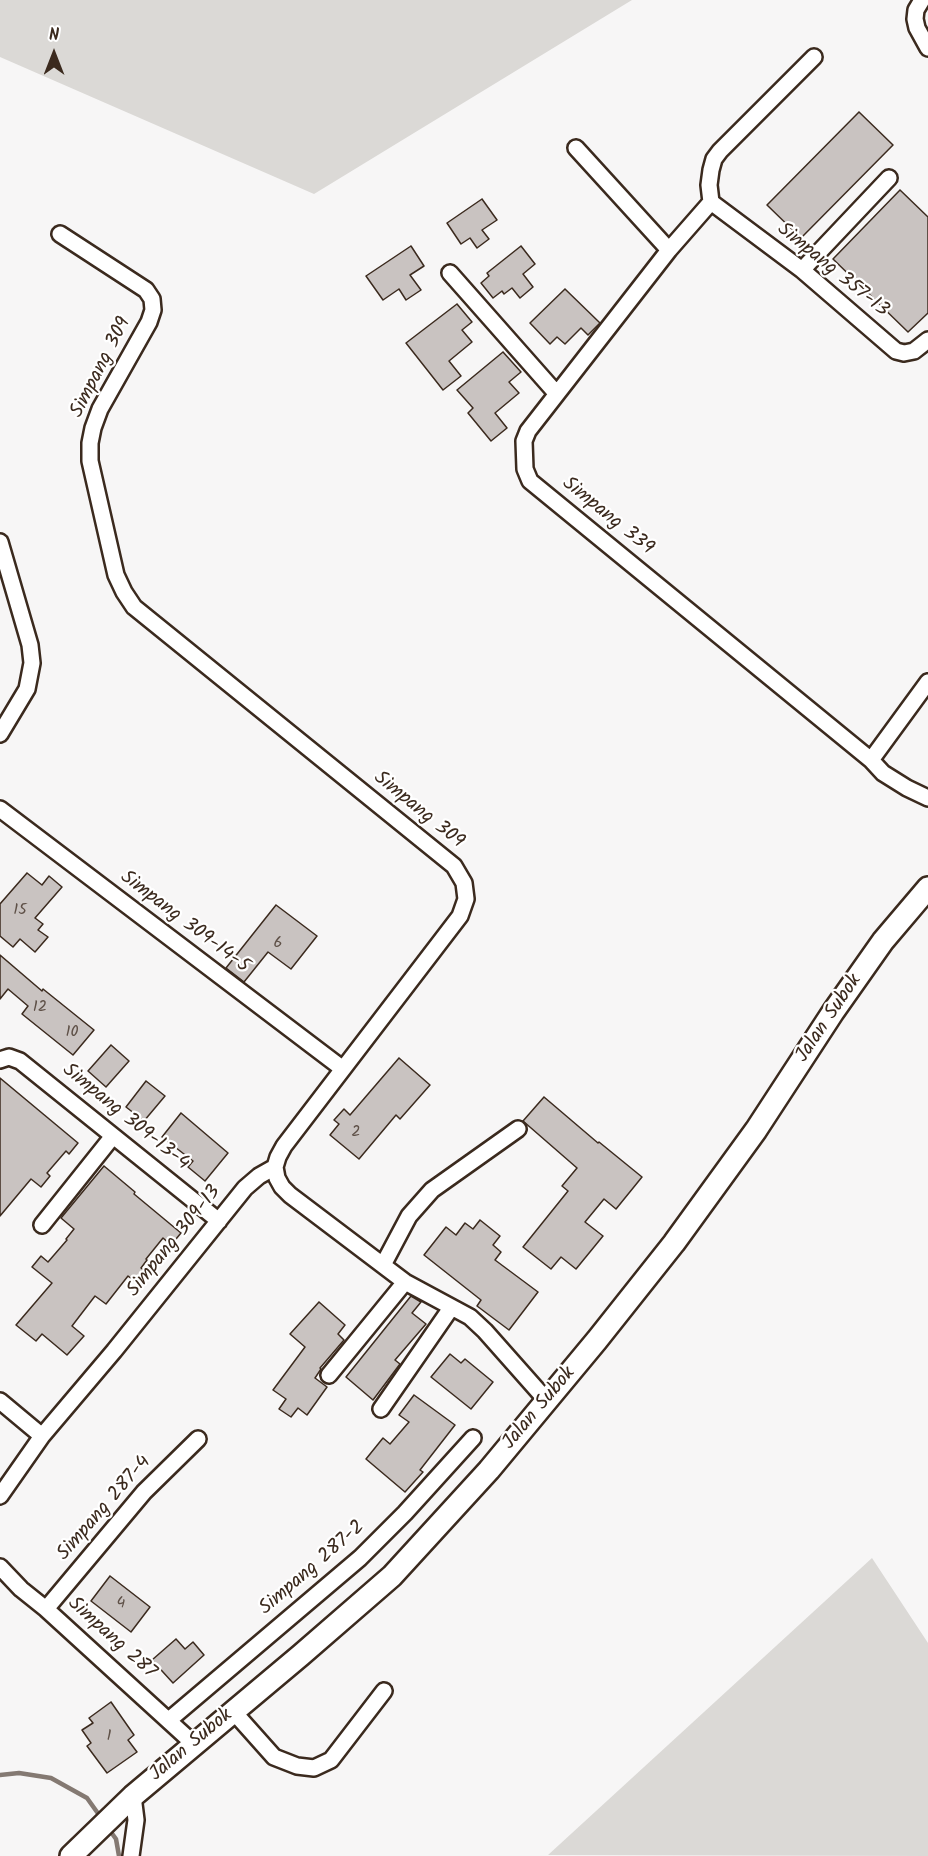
<!DOCTYPE html>
<html>
<head>
<meta charset="utf-8">
<style>
	body { margin:0 }
	#map { position:relative; width:928px; height:1856px; overflow:hidden; background:#f7f6f6; font-family:Kalam,sans-serif }
	canvas { display:block }
	.north { position:absolute; left:24px; top:24px; width:60px; height:60px; -webkit-text-stroke:4px #fff; paint-order:stroke; rotate:0deg; font-size:16px; font-weight:700; line-height:24px; text-align:center; color:#3b2a1e }
	.north::after { content:''; display:block; margin:auto; width:21px; height:27px; background:#3b2a1e; clip-path:polygon(50% 0,100% 100%,50% 72%,0 100%) }
</style>
</head>
<body>
<div id="map">
<canvas width="928" height="1856"></canvas>
<div class="north">N</div>
</div>
<script>
const c = document.querySelector('canvas').getContext('2d');
c.lineJoin = 'round';
function fillPath(path, color) { c.fillStyle = color; c.fill(path, 'evenodd'); }
const shape = rows => new Path2D(rows.map(r => 'M' + r).join(''));
function stroke(path, color, width, dash) { c.strokeStyle = color; c.lineWidth = width; c.lineCap = dash ? 'butt' : 'round'; c.setLineDash(dash || []); c.stroke(path); }
function label(font, color, halo, rows, align = 'center') {
  c.font = font + ' Kalam,sans-serif'; c.lineWidth = 4.5; c.setLineDash([]); c.textBaseline = 'middle'; c.strokeStyle = halo; c.fillStyle = color; for (const [text, x, y, turn = 0] of rows) {
    c.save(); c.translate(x, y); c.rotate((+turn || 0) * Math.PI / 180); c.textAlign = isNaN(turn) ? turn : align; if (halo) c.strokeText(text, 0, 0); c.fillText(text, 0, 0); c.restore();
  }
}
const green = shape([
	[0,0,632,0,314,194,0,57],
	[872,1558,928,1643,928,1856,548,1855]
]);
const stream = shape([
	[0,1775,19,1773,51,1778,87,1798,102,1819],
	[108,1828,116,1839,119,1856]
]);
const building = shape([
	[859,112,893,145,801,238,767,205,859,112],
	[900,190,928,217,928,313,908,332,833,259,900,190],
	[482,199,497,220,482,230,489,239,477,248,470,238,461,244,447,223,482,199],
	[411,246,424,266,410,275,421,290,406,300,399,289,383,300,366,276,411,246],
	[521,246,535,264,523,274,533,287,520,298,512,288,504,294,502,291,493,298,481,283,489,276,487,273,521,246],
	[565,289,600,323,588,335,581,328,565,344,557,337,550,344,530,323,565,289],
	[457,304,472,322,462,330,472,342,449,361,461,376,443,390,406,343,457,304],
	[503,352,521,372,509,382,519,393,495,413,507,428,491,441,468,413,473,408,457,390,503,352],
	[27,873,42,885,49,876,62,887,35,918,43,924,38,930,48,937,35,952,20,939,13,947,0,936,0,904,27,873],
	[276,905,317,936,291,969,268,952,244,982,226,968,276,905],
	[0,955,42,991,43,989,94,1030,73,1055,22,1014,28,1006,8,989,0,999,0,955],
	[111,1045,129,1061,106,1087,88,1071,111,1045],
	[399,1058,430,1085,400,1119,396,1115,359,1159,330,1135,339,1124,334,1120,344,1109,350,1115,399,1058],
	[0,1078,78,1143,69,1154,66,1151,47,1173,50,1176,41,1187,31,1179,0,1216,0,1078],
	[146,1081,165,1096,144,1121,126,1107,146,1081],
	[544,1097,598,1143,599,1142,642,1177,616,1209,604,1199,585,1222,603,1236,576,1269,561,1257,551,1269,523,1247,568,1191,562,1186,577,1168,523,1121,544,1097],
	[181,1113,228,1153,205,1181,188,1167,193,1161,162,1137,181,1113],
	[104,1166,135,1192,134,1194,181,1233,171,1245,163,1238,146,1259,147,1260,141,1268,149,1274,141,1286,128,1276,106,1304,95,1296,72,1326,84,1336,67,1355,42,1334,36,1341,16,1325,52,1283,32,1267,41,1256,48,1262,67,1240,66,1239,74,1229,61,1218,104,1166],
	[480,1220,500,1236,493,1245,501,1252,495,1260,538,1292,509,1330,477,1306,481,1300,424,1255,446,1227,456,1235,465,1223,473,1229,480,1220],
	[411,1296,421,1302,412,1313,426,1324,395,1360,400,1364,373,1400,346,1377,411,1296],
	[319,1302,345,1325,338,1334,344,1340,320,1368,321,1369,315,1378,327,1387,307,1415,298,1408,291,1417,279,1409,286,1399,273,1390,305,1347,290,1334,319,1302],
	[450,1354,461,1363,465,1359,493,1382,471,1409,431,1377,450,1354],
	[414,1395,455,1425,420,1470,423,1472,405,1492,366,1459,383,1438,390,1444,409,1422,399,1415,414,1395],
	[110,1576,150,1607,131,1632,91,1601,110,1576],
	[176,1639,185,1649,193,1642,204,1655,173,1683,152,1660,176,1639],
	[111,1702,134,1735,128,1740,137,1752,107,1773,87,1746,91,1743,82,1730,93,1723,89,1718,111,1702]
]);
const street = shape([
	[922,0,916,10,915,19,917,28,928,48],
	[576,148,669,250],
	[711,202,669,250,528,431,524,441,525,469,530,481,871,760,883,773,907,788,928,798],
	[711,202,802,270,896,351,904,353,914,351,928,340],
	[711,202,709,185,711,170,714,159,720,151,814,57],
	[60,234,146,290,152,299,153,310,149,322,100,409,93,428,90,443,90,461,116,575,124,592,134,607,454,866,464,883,466,899,460,916,284,1146,278,1157,275,1167,277,1178,282,1187,290,1195,405,1282,470,1317,485,1331,547,1401],
	[802,270,889,178],
	[450,273,556,393],
	[0,542,30,645,32,663,27,689,0,734],
	[871,760,928,682],
	[0,809,343,1069],
	[0,1060,9,1057,20,1061,219,1221],
	[42,1225,113,1136],
	[383,1265,409,1216,432,1190,518,1129],
	[329,1375,405,1282],
	[0,1401,42,1436],
	[381,1409,451,1308],
	[0,1496,42,1436,114,1351,245,1188,259,1176,275,1167],
	[0,1567,21,1589,46,1609,194,1744],
	[46,1609,144,1492,198,1439],
	[233,1711,274,1757,297,1766,314,1768,331,1760,384,1691],
	[169,1720,360,1558,405,1513,473,1438],
	[131,1856,136,1820,133,1796]
]);
const secondary = shape([
	[71,1856,133,1796,301,1655,392,1576,489,1470,597,1340,674,1243,756,1130,833,1012,883,941,928,888]
]);
const numberNames = [
	["15",20,911],
	["6",278,944],
	["12",40,1008],
	["10",72,1033],
	["2",356,1133],
	["4",121,1604],
	["1",109,1737]
];
const streetNames = [
	["Simpang 357-13",832,271,39],
	["Simpang 309",102,368,-63],
	["Simpang 339",607,517,39],
	["Simpang 309",418,811,39],
	["Simpang 309-14-5",184,923,37],
	["Jalan Subok",830,1019,-56],
	["Simpang 309-13-4",125,1118,39],
	["Simpang 309-13",175,1242,-51],
	["Jalan Subok",540,1409,-50],
	["Simpang 287-4",105,1509,-49],
	["Simpang 287-2",313,1569,-41],
	["Simpang 287",111,1639,42],
	["Jalan Subok",192,1746,-40]
];
fillPath(green, '#dbd9d6');
stroke(stream, '#847972', 4.5);
fillPath(building, '#c9c3c1');
stroke(building, '#3b2a1e', 1.5);
stroke(street, '#3b2a1e', 20);
stroke(secondary, '#3b2a1e', 26);
stroke(street, '#fff', 15);
stroke(secondary, '#fff', 21);
label('16px', '#5e5047', null, numberNames);
label('20px', '#3b2a1e', '#fff', streetNames);
</script>
</body>
</html>
